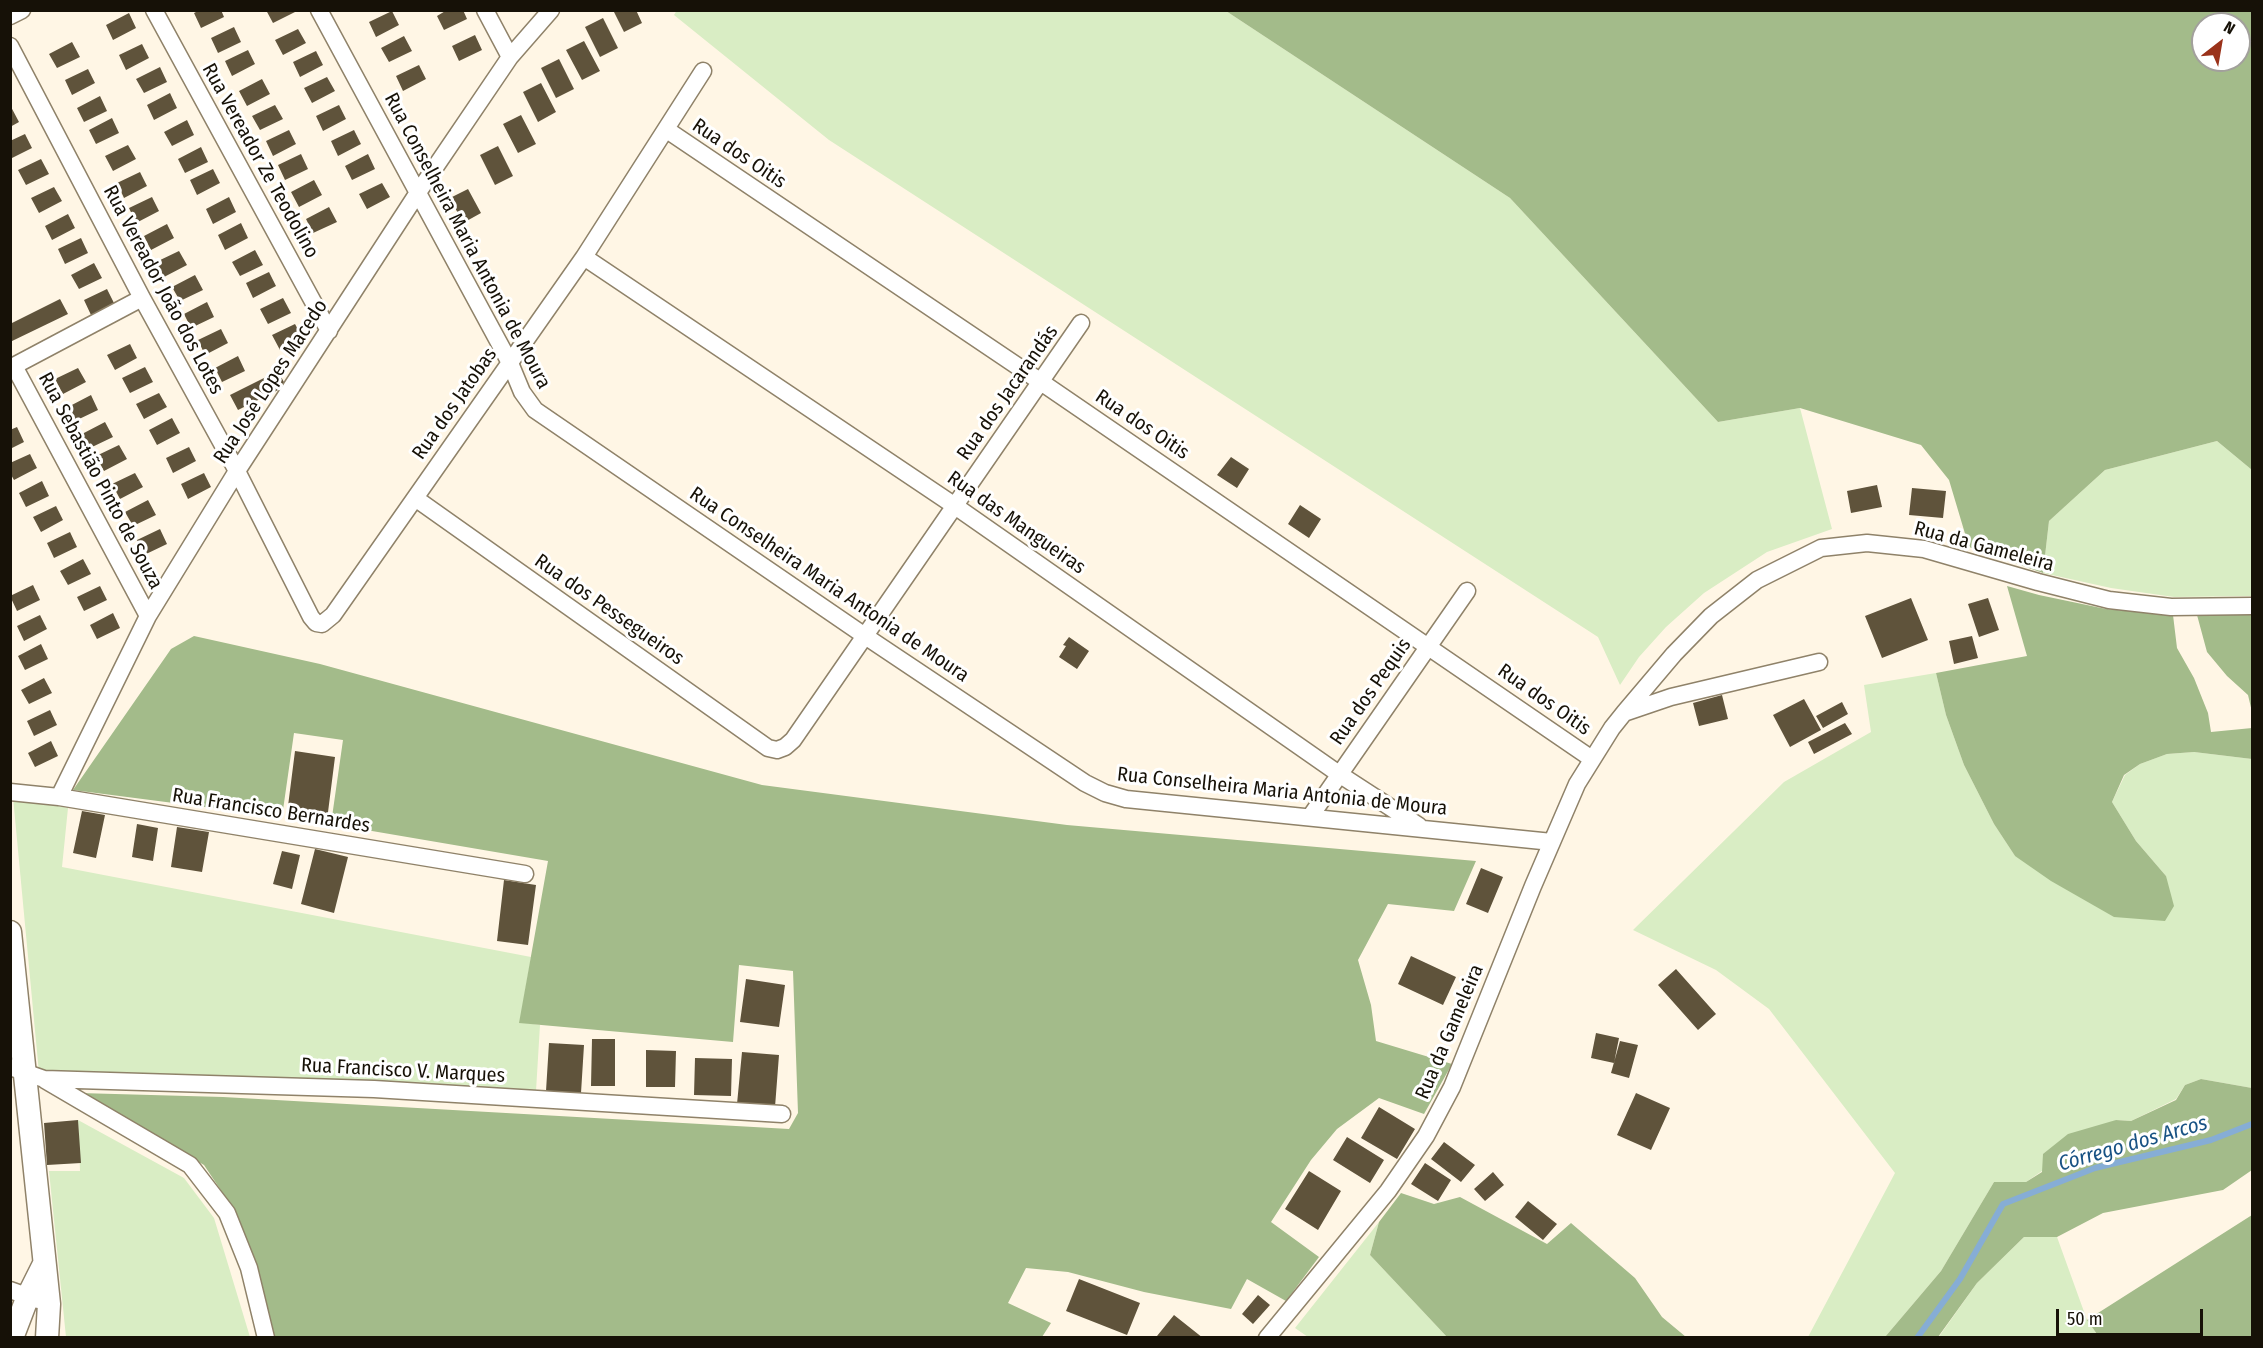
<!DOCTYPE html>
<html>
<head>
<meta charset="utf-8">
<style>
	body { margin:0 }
	#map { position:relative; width:2263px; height:1348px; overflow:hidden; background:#fff6e5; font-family:"Fira Sans Condensed",sans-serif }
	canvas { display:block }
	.frame { position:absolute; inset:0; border:12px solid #161107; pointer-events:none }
	.north { position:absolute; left:2191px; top:12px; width:60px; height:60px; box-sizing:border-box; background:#fff; border:2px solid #a2a09c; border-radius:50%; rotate:31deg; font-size:16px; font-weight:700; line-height:24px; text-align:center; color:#161107 }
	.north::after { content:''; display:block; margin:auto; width:21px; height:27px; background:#9a321a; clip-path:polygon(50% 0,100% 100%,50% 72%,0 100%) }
	.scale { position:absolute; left:2056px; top:1309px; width:147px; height:27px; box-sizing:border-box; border:3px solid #161107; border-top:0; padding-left:8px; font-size:18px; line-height:21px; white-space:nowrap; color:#161107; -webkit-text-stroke:4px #fff; paint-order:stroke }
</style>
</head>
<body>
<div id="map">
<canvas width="2263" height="1348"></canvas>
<div class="frame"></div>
<div class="north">N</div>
<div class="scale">50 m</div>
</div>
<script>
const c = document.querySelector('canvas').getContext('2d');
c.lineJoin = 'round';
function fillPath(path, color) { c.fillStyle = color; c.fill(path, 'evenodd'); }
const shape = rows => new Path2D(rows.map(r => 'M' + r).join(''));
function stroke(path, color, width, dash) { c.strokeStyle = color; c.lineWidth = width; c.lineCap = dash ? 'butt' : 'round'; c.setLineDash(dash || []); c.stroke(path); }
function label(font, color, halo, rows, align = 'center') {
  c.font = font + ' "Fira Sans Condensed",sans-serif'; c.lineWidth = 6; c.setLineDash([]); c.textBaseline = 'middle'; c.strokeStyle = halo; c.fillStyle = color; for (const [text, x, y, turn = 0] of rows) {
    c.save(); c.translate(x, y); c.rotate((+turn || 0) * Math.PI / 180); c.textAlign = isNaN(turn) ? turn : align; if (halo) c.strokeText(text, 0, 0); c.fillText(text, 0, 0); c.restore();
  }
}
const green = shape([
	[677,10,1226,11,1510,198,1718,422,1800,408,1832,529,1767,552,1704,593,1666,627,1639,657,1620,685,1598,637,829,140,674,15],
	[2217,441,2252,470,2252,596,2174,597,2111,588,2043,573,2049,521,2105,470],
	[1936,673,1946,715,1964,765,1994,824,2015,856,2166,876,2136,841,2112,802,2125,775,2140,764,2167,754,2194,752,2252,759,2252,1088,2201,1079,2185,1085,2176,1099,2131,1121,2116,1120,2026,1182,1994,1182,1941,1271,1885,1337,1808,1337,1895,1173,1769,1009,1716,970,1633,930,1784,782,1871,732,1864,685],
	[13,797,68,808,62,867,531,957,520,1022,540,1025,536,1091,39,1073],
	[78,1120,184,1178,214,1218,250,1337,66,1337,49,1171,80,1171],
	[1379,1222,1370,1255,1447,1337,1308,1337,1295,1328],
	[2024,1237,2057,1237,2087,1320,2099,1337,1938,1338,1977,1283]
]);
const forest = shape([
	[1226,11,2252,11,2252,470,2217,441,2105,470,2049,521,2043,573,1969,547,1949,480,1921,445,1800,408,1718,422,1510,198],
	[2203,24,2239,24,2239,60,2203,60],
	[2007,586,2039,595,2106,609,2173,615,2177,648,2194,678,2208,713,2211,732,2252,728,2252,759,2194,752,2167,754,2140,764,2124,775,2112,802,2136,841,2166,876,2174,906,2165,921,2114,917,2051,881,2015,856,1994,824,1964,765,1946,715,1936,673,2027,656],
	[2252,613,2252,712,2248,695,2227,676,2207,652,2197,615],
	[194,636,320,664,762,785,1067,825,1476,861,1454,911,1388,904,1358,960,1371,1005,1376,1041,1452,1064,1424,1114,1379,1098,1337,1129,1311,1160,1271,1222,1319,1257,1286,1301,1247,1279,1231,1309,1144,1292,1068,1272,1026,1268,1008,1303,1051,1323,1042,1337,275,1337,257,1266,234,1210,204,1165,79,1093,223,1097,789,1129,798,1113,793,971,739,965,733,1042,519,1023,548,861,331,824,343,740,294,733,282,817,73,790,171,649],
	[2201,1079,2252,1088,2252,1170,2223,1190,2103,1213,2057,1237,2024,1237,1977,1283,1938,1337,1885,1337,1941,1271,1994,1182,2026,1182,2042,1172,2043,1154,2068,1134,2116,1120,2131,1121,2176,1100,2185,1085],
	[1401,1193,1434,1204,1460,1197,1547,1244,1571,1223,1635,1278,1662,1317,1686,1337,1447,1337,1370,1255,1379,1222],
	[2252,1215,2252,1337,2099,1337,2087,1320]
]);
const stream = shape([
	[1917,1338,1960,1279,2003,1204,2095,1168,2211,1140,2252,1124]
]);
const building = shape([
	[200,10,221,10,224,17,201,28,194,13],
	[266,10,299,10,273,23],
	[447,10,463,10,467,19,444,30,437,16],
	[613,10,636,10,642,23,624,32],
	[392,11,399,25,376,37,369,22],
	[129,13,136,28,113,40,106,25],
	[603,18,618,48,600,57,585,27],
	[234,27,241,42,218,53,211,38],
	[298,29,306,43,283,55,275,40],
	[475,35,482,50,459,61,452,46],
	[404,36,412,51,389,62,381,48],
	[584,41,600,71,582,80,566,50],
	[72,42,80,57,57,68,49,54],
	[142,44,149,58,126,70,119,55],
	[248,50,255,64,232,76,225,61],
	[316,51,323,65,300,77,293,62],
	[559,59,574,89,556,98,541,68],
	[419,65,426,79,403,91,396,76],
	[160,67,167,82,144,93,136,79],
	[88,69,95,83,72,95,65,80],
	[327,77,335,91,312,103,304,88],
	[262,79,270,94,247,106,239,91],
	[541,83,556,112,538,122,523,92],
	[170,93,177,108,154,120,147,105],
	[100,96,107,111,84,122,77,108],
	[10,105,19,122,10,127],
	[275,105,283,119,260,130,252,116],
	[339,105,346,119,323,131,316,116],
	[521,115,536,144,518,153,503,124],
	[112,118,119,133,96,144,89,130],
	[187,120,194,135,172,146,164,132],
	[289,130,296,144,273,156,266,141],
	[354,130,361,144,338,156,331,141],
	[25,134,32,148,10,159,10,141],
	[128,145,136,159,113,171,105,156],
	[498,146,513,176,495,185,480,155],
	[201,147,208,162,185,173,178,159],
	[301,154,308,169,285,180,278,165],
	[368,154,375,169,352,180,345,166],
	[41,159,49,174,26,185,18,170],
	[213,169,220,183,197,195,190,180],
	[140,172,147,186,124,198,117,183],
	[314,180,322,195,299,207,291,192],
	[382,183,390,197,367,209,359,194],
	[54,187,62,201,39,213,31,198],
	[468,189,481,213,463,223,450,198],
	[152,197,159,211,136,223,129,208],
	[229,197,236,212,213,224,206,209],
	[329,207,337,222,313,233,306,219],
	[68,214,75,228,52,240,45,226],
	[241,223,248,238,225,250,218,235],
	[167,224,174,238,151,250,144,236],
	[81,238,88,253,65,264,58,249],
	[255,250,263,265,240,276,232,262],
	[179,251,187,265,164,277,156,262],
	[94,263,102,278,79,289,71,275],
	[269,272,276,286,253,298,246,283],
	[195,275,203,290,180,301,172,287],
	[107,289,114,303,91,315,84,300],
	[283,298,291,313,268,324,260,309],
	[60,299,68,314,10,342,10,324],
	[207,302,214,317,191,328,184,314],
	[295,324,303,339,280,350,272,335],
	[221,329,228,343,205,355,198,340],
	[130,344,137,358,115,370,107,355],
	[238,356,245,371,222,382,215,368],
	[145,367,153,382,130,393,122,378],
	[78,368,86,382,63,394,55,379],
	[278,371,286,386,238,410,230,395],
	[159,393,167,407,144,419,136,404],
	[91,395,98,410,75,421,68,407],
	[172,418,180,433,157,445,149,430],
	[105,422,113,437,90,448,82,434],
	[17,427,24,442,10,449,10,430],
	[119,445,127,459,104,471,96,456],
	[189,447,196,461,173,473,166,458],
	[30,454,37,468,14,480,10,473,10,463],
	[1231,457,1249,469,1237,488,1217,475],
	[135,473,143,487,120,499,112,484],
	[204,473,211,487,188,499,181,484],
	[42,481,49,496,26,507,19,493],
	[1877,485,1882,507,1851,513,1847,491],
	[1912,488,1946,491,1943,518,1909,515],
	[148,500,156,515,133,526,125,512],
	[1300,505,1321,519,1309,538,1288,524],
	[56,506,63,520,41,532,33,517],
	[160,529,167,544,144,555,137,540],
	[70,532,77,547,54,558,47,543],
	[83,559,91,574,68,585,60,571],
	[33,585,40,600,17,611,10,596],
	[100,586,107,600,84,611,77,597],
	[1911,598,1928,640,1882,658,1865,616],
	[1988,598,1999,630,1979,637,1968,604],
	[113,613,120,628,97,639,90,625],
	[40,615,47,629,24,641,17,626],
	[1972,636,1978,658,1954,664,1949,641],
	[1069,637,1089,651,1077,669,1059,657,1066,646,1063,645],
	[41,644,48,659,25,670,18,656],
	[44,678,52,693,29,704,21,690],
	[1722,695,1728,719,1699,726,1693,703],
	[1804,699,1821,730,1790,747,1773,715],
	[1842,702,1848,714,1823,728,1816,716],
	[50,710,57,725,34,736,27,721],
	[1845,723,1852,734,1814,754,1808,742],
	[51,741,58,756,35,767,28,753],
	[295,751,335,757,327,820,287,814],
	[82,811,105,815,96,858,73,853],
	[137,824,158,828,153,861,132,857],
	[177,827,209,832,202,872,171,867],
	[315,849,348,857,334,913,301,904],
	[282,851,300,855,292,889,273,884],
	[1481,868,1503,877,1488,913,1466,904],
	[504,880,536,885,528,945,497,941],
	[1411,956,1456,977,1443,1005,1398,984],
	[1676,969,1716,1014,1698,1030,1658,985],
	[746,979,785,985,779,1027,740,1022],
	[1596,1033,1619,1038,1614,1063,1591,1058],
	[592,1039,615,1039,615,1086,591,1086],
	[1620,1041,1638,1045,1629,1078,1611,1073],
	[549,1043,584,1045,581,1093,546,1091],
	[646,1050,676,1051,675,1087,646,1087],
	[742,1052,779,1055,775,1107,737,1104],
	[695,1058,732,1059,731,1096,694,1095],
	[1636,1093,1670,1108,1651,1150,1617,1135],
	[1379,1107,1415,1129,1397,1159,1361,1138],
	[78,1120,81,1163,47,1165,44,1123],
	[1347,1137,1384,1160,1370,1183,1333,1160],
	[1444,1142,1475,1165,1461,1182,1431,1159],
	[1425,1163,1451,1180,1438,1201,1411,1184],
	[1309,1171,1341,1191,1318,1230,1285,1209],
	[1493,1172,1504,1185,1485,1201,1474,1189],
	[1528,1201,1557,1224,1543,1240,1515,1217],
	[1079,1279,1140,1303,1127,1335,1066,1311],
	[1258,1295,1270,1305,1253,1324,1242,1314],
	[1174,1315,1203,1338,1157,1336]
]);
const minor = shape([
	[154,10,329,331],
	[319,10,510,363,522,392,535,410,865,636,1085,783,1105,793,1126,799,1552,842],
	[485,10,510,57],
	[10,16,22,10],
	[10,46,142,298,237,471,311,617,316,623,322,624,333,615,584,257,703,71],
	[667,130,1041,382,1592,759],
	[584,257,955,506,1339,774,1419,826],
	[14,366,148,616],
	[10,368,142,298],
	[415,498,768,748,777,750,785,747,793,740,1081,323],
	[1624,713,1674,654,1711,616,1757,580,1821,548,1867,543,1924,549,2038,582,2109,600,2171,607,2252,606],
	[10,792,59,797,525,874],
	[59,797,148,616,237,471,417,194,510,57,551,10],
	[1310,817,1467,591],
	[10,1067,44,1079,374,1089,782,1114],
	[45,1080,190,1165,227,1213,249,1268,266,1338],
	[10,1290,38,1300],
	[1267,1338,1388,1191,1426,1136,1452,1087,1533,886,1577,784,1612,728,1624,713,1671,697,1819,662]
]);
const secondary = shape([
	[10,932,49,1304,47,1338],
	[12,1338,28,1296,44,1264]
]);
const streetNames = [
	["Rua dos Oitis",739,154,34],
	["Rua Vereador Ze Teodolino",260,161,61],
	["Rua Conselheira Maria Antonia de Moura",467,241,62],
	["Rua Vereador João dos Lotes",163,290,62],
	["Rua José Lopes Macedo",271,382,-57],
	["Rua dos Jacarandás",1008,393,-55],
	["Rua dos Jatobas",455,404,-55],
	["Rua dos Oitis",1142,425,34],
	["Rua Sebastião Pinto de Souza",100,481,62],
	["Rua das Mangueiras",1016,523,35],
	["Rua da Gameleira",1984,547,15],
	["Rua Conselheira Maria Antonia de Moura",829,585,34],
	["Rua dos Pessegueiros",609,610,35],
	["Rua dos Pequis",1371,692,-55],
	["Rua dos Oitis",1544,700,35],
	["Rua Conselheira Maria Antonia de Moura",1282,792,6],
	["Rua Francisco Bernardes",271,811,9],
	["Rua da Gameleira",1450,1032,-67],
	["Rua Francisco V. Marques",403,1071,3]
];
const waterNames = [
	["Córrego dos Arcos",2133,1144,-16]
];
fillPath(green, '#d9edc4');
fillPath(forest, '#a3bb8a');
stroke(stream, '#86add5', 6);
fillPath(building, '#5f533b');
stroke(minor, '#8f8269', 19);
stroke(secondary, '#8f8269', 25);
stroke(minor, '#fff', 16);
stroke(secondary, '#fff', 22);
label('20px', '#161107', '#fff', streetNames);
label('italic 21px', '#185284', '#fff', waterNames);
</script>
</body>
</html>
